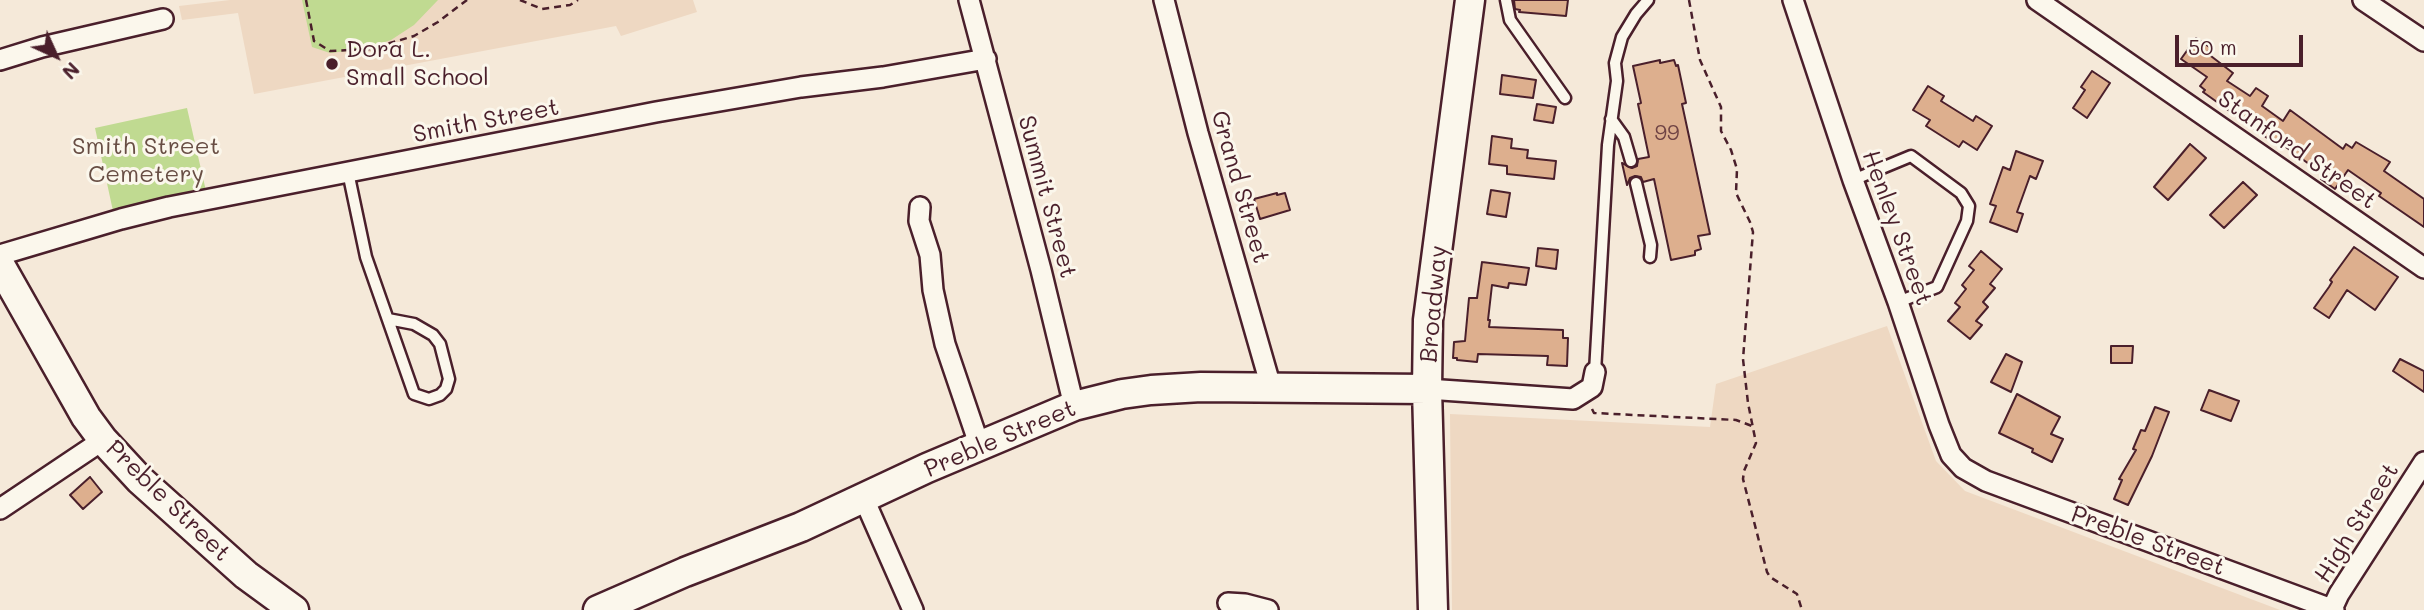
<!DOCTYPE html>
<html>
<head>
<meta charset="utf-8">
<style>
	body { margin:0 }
	#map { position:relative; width:2424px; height:610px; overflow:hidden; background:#f5e9d9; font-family:Mali,sans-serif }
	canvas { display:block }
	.north { position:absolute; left:21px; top:21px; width:70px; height:70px; -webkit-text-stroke:5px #fbf7ec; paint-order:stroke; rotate:135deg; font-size:19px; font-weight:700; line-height:28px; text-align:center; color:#4a1f2b }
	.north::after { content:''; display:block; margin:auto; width:24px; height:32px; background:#4a1f2b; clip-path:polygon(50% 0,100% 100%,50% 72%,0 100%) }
	.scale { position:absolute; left:2175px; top:35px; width:128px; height:32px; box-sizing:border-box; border:4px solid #4a1f2b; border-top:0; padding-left:9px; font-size:21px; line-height:24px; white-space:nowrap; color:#4a1f2b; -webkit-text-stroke:5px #fbf7ec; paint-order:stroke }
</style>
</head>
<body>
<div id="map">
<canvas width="2424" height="610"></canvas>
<div class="north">N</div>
<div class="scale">50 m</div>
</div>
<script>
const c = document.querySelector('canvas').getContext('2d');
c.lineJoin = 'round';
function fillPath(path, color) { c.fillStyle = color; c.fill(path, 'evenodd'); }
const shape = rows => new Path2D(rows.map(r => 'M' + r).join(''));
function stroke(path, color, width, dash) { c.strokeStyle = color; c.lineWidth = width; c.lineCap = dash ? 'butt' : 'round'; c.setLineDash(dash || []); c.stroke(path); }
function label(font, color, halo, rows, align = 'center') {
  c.font = font + ' Mali,sans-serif'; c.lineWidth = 6; c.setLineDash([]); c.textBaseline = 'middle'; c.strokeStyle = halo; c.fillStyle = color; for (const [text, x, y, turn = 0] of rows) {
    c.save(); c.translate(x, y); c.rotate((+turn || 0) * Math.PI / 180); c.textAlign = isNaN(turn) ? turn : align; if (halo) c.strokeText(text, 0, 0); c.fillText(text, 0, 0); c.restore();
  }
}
const built = shape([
	[230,0,693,0,697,12,621,36,616,26,254,94,238,13,182,20,179,6],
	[1887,326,1936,461,1965,491,2280,610,1452,610,1450,414,1710,427,1716,384]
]);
const green = shape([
	[302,0,438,0,414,25,391,40,364,49,330,53,312,47],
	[187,108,206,191,113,211,95,128]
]);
const building = shape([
	[1514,0,1568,0,1566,16,1519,12,1520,10,1515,9,1514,0],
	[2196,38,2211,48,2207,53,2233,73,2227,81,2250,96,2256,88,2268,96,2262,106,2283,121,2290,110,2343,149,2346,144,2352,148,2356,142,2390,162,2384,171,2424,199,2424,227,2379,196,2381,193,2348,170,2335,189,2321,179,2324,175,2279,142,2277,145,2203,92,2205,90,2200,86,2207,77,2181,59,2196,38],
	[1660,60,1660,63,1674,60,1676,66,1678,65,1686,103,1682,104,1710,234,1698,236,1701,249,1695,251,1695,255,1671,260,1654,179,1643,182,1641,177,1635,176,1630,178,1627,185,1622,163,1632,168,1637,166,1638,159,1649,157,1638,104,1641,103,1633,66,1660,60],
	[2092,71,2110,83,2087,118,2073,108,2085,90,2081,87,2092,71],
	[1502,75,1536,80,1533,98,1500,94,1502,75],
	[1928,86,1944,96,1941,101,1973,121,1976,116,1992,126,1977,150,1963,141,1959,147,1926,126,1930,120,1913,110,1928,86],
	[1537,104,1556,107,1553,123,1534,120,1537,104],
	[1492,136,1512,139,1511,148,1528,150,1527,158,1556,161,1554,179,1507,174,1507,166,1489,164,1492,136],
	[2190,144,2206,158,2168,200,2154,187,2190,144],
	[2016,151,2043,161,2036,179,2030,176,2017,212,2023,214,2017,232,1990,222,1996,206,1990,204,2003,167,2010,170,2016,151],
	[2243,182,2257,195,2224,228,2210,215,2243,182],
	[1491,190,1510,193,1506,217,1487,214,1491,190],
	[1277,193,1277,195,1285,193,1290,210,1260,219,1254,199,1277,193],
	[2354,247,2398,277,2375,310,2347,290,2329,318,2314,308,2329,287,2332,282,2330,280,2354,247],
	[1538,248,1558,250,1556,269,1536,266,1538,248],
	[1981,251,2002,269,1990,284,1995,288,1983,302,1988,307,1976,321,1982,325,1970,339,1948,321,1960,307,1955,303,1966,289,1962,285,1974,270,1969,266,1981,251],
	[1482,262,1529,268,1526,285,1509,283,1508,288,1492,285,1488,320,1490,320,1489,327,1563,330,1563,338,1568,338,1567,366,1547,365,1548,356,1478,354,1477,362,1457,360,1457,358,1453,358,1454,342,1465,341,1469,298,1477,298,1482,262],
	[2111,346,2133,346,2132,363,2111,363,2111,346],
	[2006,354,2022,362,2011,392,1991,382,2006,354],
	[2400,359,2424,371,2424,392,2393,371,2400,359],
	[2209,390,2239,401,2231,421,2201,410,2209,390],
	[2017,394,2060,417,2051,434,2063,439,2052,462,2032,452,2033,449,1999,433,2017,394],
	[2155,407,2169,412,2152,456,2128,505,2114,499,2122,480,2119,479,2136,450,2133,449,2141,430,2145,431,2155,407],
	[90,477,102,492,83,509,70,495,90,477]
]);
const path = shape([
	[306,0,314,41,330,51,370,49,414,36,438,22,467,0],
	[520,0,542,9,570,5,578,0],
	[1689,0,1700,60,1721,107,1721,131,1731,150,1737,169,1736,193,1750,222,1753,232,1743,359,1748,403,1756,443,1744,471,1743,479,1767,572,1770,577,1797,594,1802,610],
	[1592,409,1594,413,1736,420,1752,426]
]);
const lane = shape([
	[1506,0,1510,20,1565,98],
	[1611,119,1624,137,1631,161],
	[348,172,366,257,414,394,429,399,440,395,446,389,449,379,440,344,433,335,414,324,388,319],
	[1853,180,1911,156,1961,193,1969,206,1967,221,1937,287,1898,302],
	[1636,183,1651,245,1650,257],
	[1595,372,1608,145,1617,81,1615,63,1622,37,1636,14,1648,0]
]);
const street = shape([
	[969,0,1041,270,1074,406],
	[1164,0,1198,133,1271,387],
	[1793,0,1853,180,1898,302,1939,425,1951,455,1963,468,1986,481,2334,610],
	[2037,0,2424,268],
	[2363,0,2424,41],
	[0,60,42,47,163,19],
	[920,207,919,221,930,255,933,290,945,344,980,447],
	[0,255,121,219,169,207,656,112,801,87,883,77,986,59],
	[1427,389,1573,399,1592,387,1595,372],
	[864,499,913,610],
	[0,509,103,440],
	[1228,603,1245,604,1268,610],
	[2332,609,2339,594,2424,462]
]);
const secondary = shape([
	[0,265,86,417,103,440,140,480,246,575,294,610],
	[598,610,685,572,801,527,927,468,1074,406,1122,394,1151,390,1201,387,1427,389],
	[1433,610,1427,389,1428,320,1470,0]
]);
const markers = [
	[332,64,7,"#4a1f2b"]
];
const numberNames = [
	["99",1667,134]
];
const poiNames = [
	["Dora L.",346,50],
	["Small School",346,78]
];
const streetNames = [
	["Smith Street",486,121,-11],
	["Stanford Street",2297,150,35],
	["Grand Street",1240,187,74],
	["Summit Street",1047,197,75],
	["Henley Street",1897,228,70],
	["Broadway",1434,304,-85],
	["Preble Street",1000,439,-23],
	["Preble Street",168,501,44],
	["High Street",2357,523,-58],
	["Preble Street",2148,541,20]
];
const parkNames = [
	["Smith Street",146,147],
	["Cemetery",146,175]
];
fillPath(built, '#eed8c2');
fillPath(green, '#c0da91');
fillPath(building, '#ddaf8e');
stroke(building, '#4a1f2b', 2);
stroke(lane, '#4a1f2b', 15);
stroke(street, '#4a1f2b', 24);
stroke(secondary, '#4a1f2b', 33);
stroke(path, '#4a1f2b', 2.5, [7, 5]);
stroke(lane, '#fbf7ec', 10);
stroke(street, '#fbf7ec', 19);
stroke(secondary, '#fbf7ec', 28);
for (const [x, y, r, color] of markers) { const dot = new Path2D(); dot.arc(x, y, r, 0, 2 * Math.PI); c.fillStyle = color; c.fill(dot); stroke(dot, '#fbf7ec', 2.5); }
label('21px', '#6f4344', null, numberNames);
label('24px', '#4a1f2b', '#fbf7ec', poiNames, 'left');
label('24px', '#4a1f2b', '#fbf7ec', streetNames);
label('24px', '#684e44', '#fbf7ec', parkNames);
</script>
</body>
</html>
